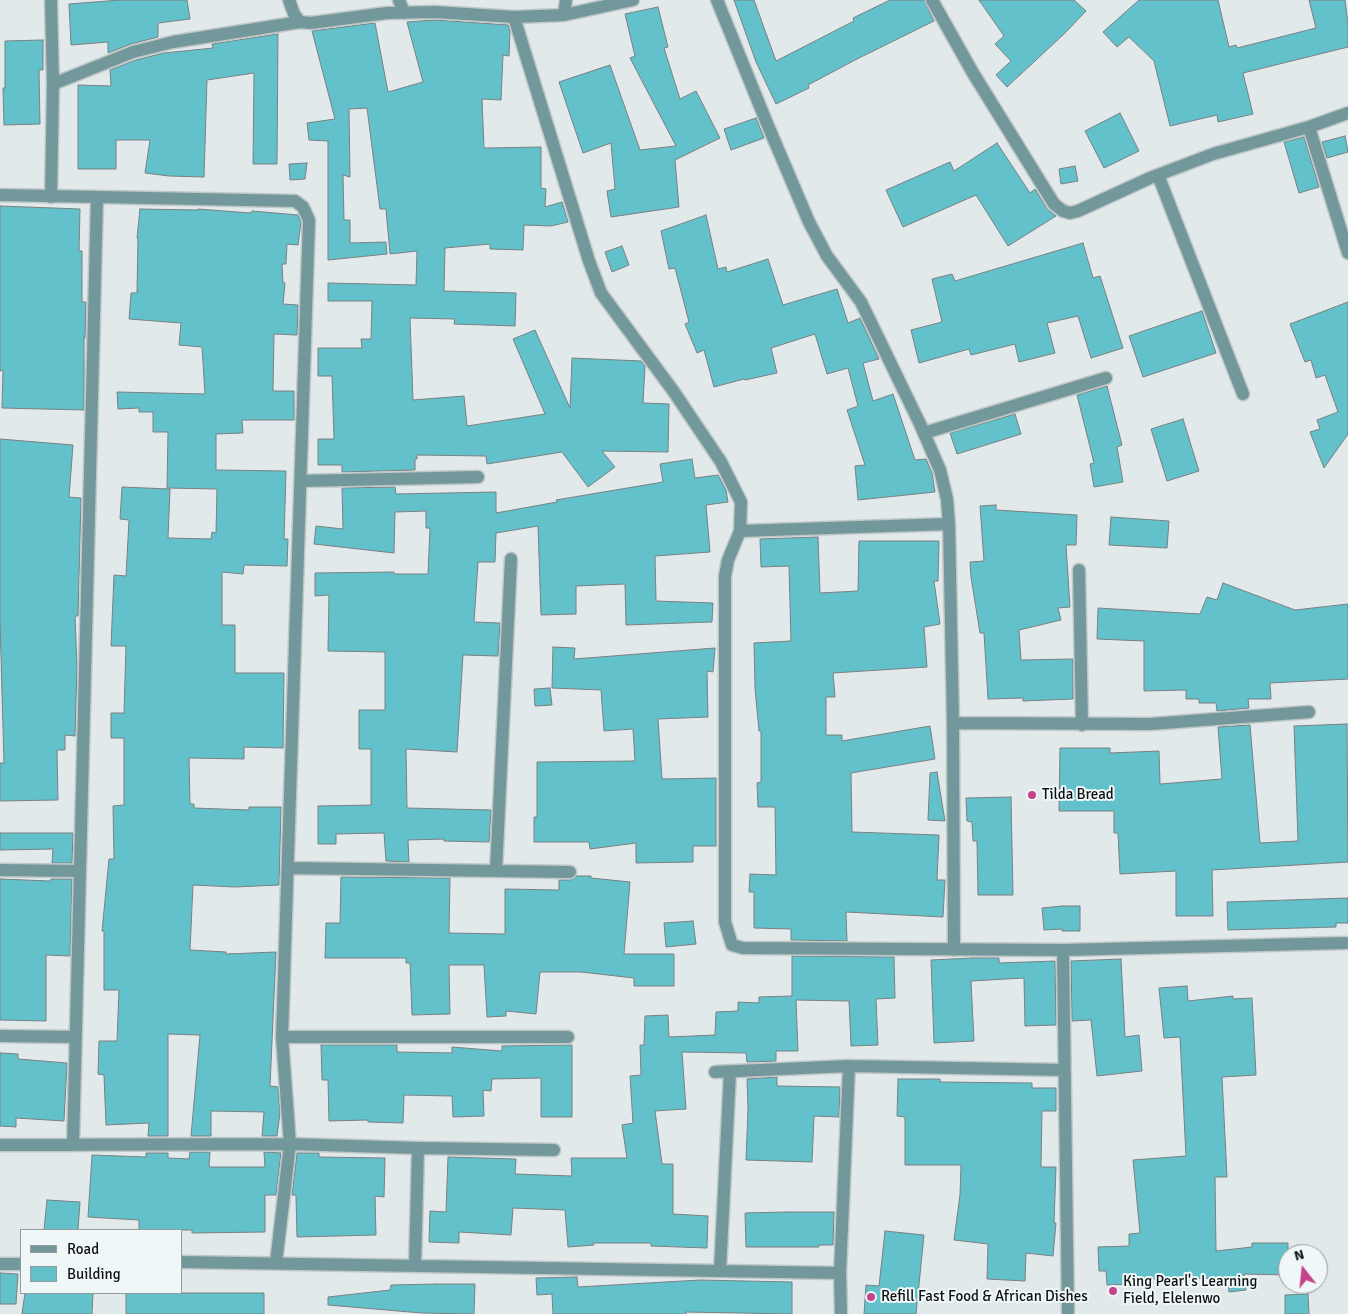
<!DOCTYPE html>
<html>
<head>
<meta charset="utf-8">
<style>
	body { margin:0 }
	#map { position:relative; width:1348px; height:1314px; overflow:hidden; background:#e2e9ea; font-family:Signika,sans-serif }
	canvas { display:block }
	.legend { position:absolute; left:20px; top:1229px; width:162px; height:65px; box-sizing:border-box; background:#eff7f8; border:1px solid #969b9c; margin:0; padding:6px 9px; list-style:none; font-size:15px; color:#101212 }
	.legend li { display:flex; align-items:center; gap:10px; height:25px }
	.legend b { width:25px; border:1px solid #969b9c }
	.north { position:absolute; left:1278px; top:1244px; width:50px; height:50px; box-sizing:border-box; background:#eff7f8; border:1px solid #969b9c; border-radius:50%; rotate:344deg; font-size:14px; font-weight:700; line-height:20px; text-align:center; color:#101212 }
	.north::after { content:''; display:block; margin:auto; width:18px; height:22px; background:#c3438c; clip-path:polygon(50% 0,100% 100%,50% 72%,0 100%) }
</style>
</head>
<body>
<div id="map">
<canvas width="1348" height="1314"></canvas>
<ul class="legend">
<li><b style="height:6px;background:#73989c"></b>Road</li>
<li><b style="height:14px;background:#62c1ca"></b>Building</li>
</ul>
<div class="north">N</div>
</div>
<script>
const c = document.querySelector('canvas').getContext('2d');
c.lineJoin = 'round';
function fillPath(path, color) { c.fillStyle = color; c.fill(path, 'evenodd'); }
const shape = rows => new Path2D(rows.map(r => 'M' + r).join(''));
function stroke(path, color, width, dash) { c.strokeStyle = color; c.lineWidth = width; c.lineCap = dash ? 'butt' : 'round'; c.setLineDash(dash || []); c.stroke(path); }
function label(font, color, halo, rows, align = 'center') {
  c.font = font + ' Signika,sans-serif'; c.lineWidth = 4; c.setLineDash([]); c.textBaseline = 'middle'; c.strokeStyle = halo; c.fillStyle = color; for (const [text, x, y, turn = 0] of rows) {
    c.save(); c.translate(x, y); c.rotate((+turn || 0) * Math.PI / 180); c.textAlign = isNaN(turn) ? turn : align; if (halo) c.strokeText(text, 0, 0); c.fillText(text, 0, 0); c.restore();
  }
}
const building = shape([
	[120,0,187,0,190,19,158,23,158,37,131,44,108,53,108,42,71,45,69,4,120,0],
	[734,0,754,0,776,61,854,21,853,18,890,0,924,0,934,21,857,59,808,85,809,88,776,104,756,62,734,0],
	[979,0,1074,0,1086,11,1064,34,1007,87,996,75,1011,61,995,44,1004,36,979,0],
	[1139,0,1218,0,1229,47,1236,45,1237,48,1316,28,1309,0,1345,0,1348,23,1348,47,1243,73,1253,114,1218,122,1217,115,1170,126,1154,61,1129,37,1117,47,1103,32,1139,0],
	[658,7,668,47,664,48,680,99,696,91,720,138,675,160,679,207,611,217,607,191,615,189,611,143,583,153,559,82,610,65,640,150,676,146,630,58,635,56,625,14,658,7],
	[435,20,508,25,510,32,509,56,503,55,501,100,482,99,484,148,541,147,541,188,546,189,545,207,562,202,568,222,551,226,524,225,523,250,490,249,490,244,445,248,444,291,516,293,515,326,454,324,455,319,410,318,413,400,464,396,467,426,545,414,513,339,535,330,570,408,572,358,641,361,645,366,643,403,669,404,668,452,602,451,615,467,588,487,562,452,487,464,486,456,417,455,417,459,415,459,415,470,342,472,342,465,318,465,318,439,334,439,332,376,318,376,318,348,362,348,361,339,371,339,372,301,328,301,328,283,416,285,417,251,390,254,386,209,380,209,367,108,349,109,350,177,343,175,344,220,350,220,350,243,386,242,387,254,328,260,328,141,309,140,307,123,335,119,312,31,375,23,388,92,423,82,407,22,435,20],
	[278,34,277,164,253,164,254,73,207,80,204,177,169,176,145,173,150,140,116,140,116,169,78,169,78,85,111,86,110,70,136,60,164,53,213,48,212,44,278,34],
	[43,40,43,70,39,70,40,124,4,125,3,88,5,88,5,41,43,40],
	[1120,113,1139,151,1104,168,1085,131,1120,113],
	[756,118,764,138,731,150,724,129,756,118],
	[1345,136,1348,152,1327,158,1322,142,1345,136],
	[1304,137,1319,187,1299,193,1284,142,1304,137],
	[997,143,1030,193,1035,189,1047,209,1056,216,1008,246,976,195,903,227,886,190,950,162,954,171,997,143],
	[307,163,305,179,290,180,289,164,307,163],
	[1075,166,1078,181,1061,184,1059,169,1075,166],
	[0,206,80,209,79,251,82,251,82,302,86,302,85,338,84,338,84,410,2,408,3,370,0,371,0,206],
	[140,209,198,210,198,209,251,213,252,211,298,215,301,222,298,245,287,244,286,264,282,264,283,283,285,283,283,304,298,305,297,335,274,334,273,391,294,391,294,420,242,420,243,433,216,434,216,470,286,471,284,539,288,539,287,566,244,565,243,574,222,572,222,625,235,625,235,673,284,673,283,748,244,747,244,759,189,758,190,804,194,804,194,808,249,810,249,807,281,807,279,885,235,887,193,885,190,950,226,952,226,954,276,952,270,1086,278,1087,280,1113,277,1136,262,1136,264,1112,211,1111,211,1136,191,1136,200,1035,168,1034,168,1136,148,1136,149,1123,106,1125,104,1075,98,1074,99,1041,117,1041,119,990,104,990,104,931,102,931,109,859,114,859,113,806,124,805,124,738,111,738,111,713,124,713,126,646,111,646,114,575,126,576,129,520,120,519,122,487,170,489,168,538,211,539,212,532,216,533,217,489,167,488,168,432,153,432,153,412,139,412,139,408,118,409,117,392,205,394,202,347,179,345,181,323,129,319,131,293,137,293,138,238,137,238,140,209],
	[706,215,718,269,726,267,727,272,768,259,783,305,837,289,848,323,860,318,879,359,863,363,873,401,893,394,915,460,926,459,932,473,935,492,858,500,855,466,865,465,847,410,858,406,848,368,827,374,815,334,771,348,777,373,745,380,744,379,714,387,704,350,697,353,685,324,689,322,675,268,669,269,661,231,706,215],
	[1083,243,1093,278,1100,276,1123,348,1091,358,1078,316,1047,323,1055,353,1019,362,1015,344,971,355,969,349,919,363,911,330,942,322,932,279,952,274,955,281,1083,243],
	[622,246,629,265,612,272,605,252,622,246],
	[1348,302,1348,434,1324,468,1310,432,1320,429,1317,420,1338,412,1325,375,1316,378,1311,360,1305,362,1290,324,1348,302],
	[1202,311,1216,353,1143,377,1129,336,1202,311],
	[1107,386,1122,445,1117,447,1123,482,1094,487,1090,464,1094,463,1077,395,1107,386],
	[1015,414,1021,434,957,454,950,433,1015,414],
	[1183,419,1199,471,1167,481,1151,429,1183,419],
	[0,439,73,445,69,497,81,498,78,616,75,616,77,666,75,736,65,735,65,750,57,750,58,800,0,801,0,763,4,763,0,621,0,439],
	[692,459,695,478,718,475,726,490,728,502,706,505,710,552,655,556,656,601,713,603,712,622,626,625,625,584,576,586,576,614,541,615,538,526,496,533,495,562,478,562,474,622,500,623,498,656,463,655,457,752,406,749,407,808,491,810,489,842,444,841,444,839,408,840,409,862,386,861,384,833,336,834,336,844,318,844,318,806,371,805,371,749,359,749,359,710,385,710,385,652,328,651,329,595,315,596,315,573,394,572,394,574,428,574,430,528,426,528,426,511,395,512,394,553,314,544,316,526,343,529,342,488,395,487,396,494,496,492,496,513,557,502,556,500,663,482,660,464,692,459],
	[996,505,996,510,1077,515,1076,545,1066,545,1070,607,1058,608,1061,620,1019,630,1021,660,1073,659,1073,699,1023,701,1023,698,988,699,984,633,980,633,971,577,970,562,984,561,980,506,996,505],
	[1111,517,1169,521,1167,548,1109,545,1111,517],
	[818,537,820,593,858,591,859,541,939,541,938,581,934,581,940,624,924,627,927,667,833,673,835,697,826,697,826,735,842,735,842,741,930,726,935,759,851,773,852,832,939,835,937,880,945,880,943,917,846,912,847,941,791,940,791,929,754,928,754,892,749,892,750,874,776,875,775,807,758,807,757,783,761,782,761,731,759,731,755,688,754,643,791,641,789,566,761,567,760,539,818,537],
	[1223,583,1295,610,1348,604,1348,679,1270,683,1271,699,1248,699,1249,708,1217,711,1216,703,1199,703,1199,699,1186,699,1186,690,1144,691,1144,641,1097,639,1098,608,1200,614,1207,597,1217,600,1223,583],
	[553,647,575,648,574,659,715,648,713,672,707,671,708,717,658,719,662,779,716,778,716,846,693,846,693,862,636,863,636,843,590,849,589,842,534,842,534,817,537,817,537,762,635,761,633,729,604,731,601,690,552,688,553,647],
	[550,688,552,705,535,706,534,689,550,688],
	[1347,724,1348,862,1212,870,1213,916,1176,916,1176,871,1120,874,1118,833,1114,833,1114,811,1059,811,1060,748,1110,748,1110,753,1159,751,1160,784,1222,779,1218,727,1250,725,1260,843,1298,841,1294,726,1347,724],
	[937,772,945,821,928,820,930,773,937,772],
	[1011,797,1013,895,978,895,977,841,973,841,972,822,967,821,966,798,1011,797],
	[0,833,73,833,72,863,52,863,53,849,0,850,0,833],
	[577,876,591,876,591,878,630,882,624,954,674,954,674,986,634,986,634,978,581,972,540,972,536,1014,506,1011,506,1016,487,1017,484,965,449,965,450,1014,412,1015,410,963,406,963,406,958,325,958,326,923,340,923,341,877,450,878,449,933,505,934,505,889,559,890,559,880,570,880,577,876],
	[0,879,50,881,51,879,72,879,70,956,46,955,46,1021,0,1020,0,879],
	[1348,898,1348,923,1336,923,1336,927,1228,930,1227,902,1348,898],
	[1062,906,1080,906,1080,931,1062,931,1062,929,1044,930,1042,908,1062,906],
	[693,921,696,944,666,947,664,923,693,921],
	[792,956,894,957,895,998,876,999,878,1045,851,1046,849,1001,796,1000,798,1051,776,1051,776,1061,747,1062,746,1053,682,1052,686,1109,655,1111,662,1164,673,1164,673,1214,708,1216,707,1248,651,1246,651,1243,593,1243,594,1245,568,1247,565,1210,513,1208,511,1235,459,1232,459,1243,429,1242,430,1211,446,1212,448,1157,516,1159,515,1174,572,1176,571,1158,627,1158,622,1125,633,1123,630,1076,641,1075,640,1045,644,1045,645,1016,668,1015,669,1037,715,1035,716,1012,738,1011,738,1002,759,1003,759,997,792,996,792,956],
	[973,958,999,958,999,963,1055,961,1056,1025,1025,1026,1024,978,971,981,974,1041,934,1043,931,960,973,958],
	[1121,959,1125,1037,1139,1035,1142,1071,1097,1076,1091,1020,1072,1021,1071,961,1121,959],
	[1187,986,1188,1001,1233,996,1233,999,1252,998,1256,1075,1222,1077,1227,1177,1215,1177,1216,1251,1252,1247,1252,1243,1288,1243,1288,1275,1244,1274,1246,1290,1229,1292,1228,1278,1152,1279,1153,1283,1107,1285,1106,1271,1099,1271,1098,1247,1129,1246,1129,1234,1140,1233,1133,1160,1186,1156,1180,1037,1164,1038,1159,988,1187,986],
	[321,1045,397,1045,397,1052,452,1053,452,1047,502,1051,502,1046,572,1045,572,1117,541,1117,541,1078,492,1079,491,1091,483,1090,484,1116,453,1117,452,1096,404,1095,403,1123,368,1122,368,1120,329,1121,328,1080,322,1080,321,1045],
	[0,1053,18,1054,18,1059,67,1063,64,1121,16,1118,16,1127,0,1126,0,1053],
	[777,1077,777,1086,840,1087,839,1117,814,1116,812,1162,746,1160,748,1109,747,1079,777,1077],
	[898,1079,940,1079,940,1082,1032,1083,1032,1088,1056,1088,1056,1111,1042,1111,1041,1167,1056,1167,1054,1223,1056,1223,1053,1256,1026,1253,1025,1281,987,1279,988,1244,954,1240,960,1195,961,1165,905,1165,905,1117,897,1116,898,1079],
	[190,1152,210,1152,209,1167,265,1167,264,1152,281,1153,276,1195,265,1195,265,1232,192,1233,192,1230,139,1230,139,1220,88,1217,92,1155,146,1157,146,1153,168,1153,168,1158,189,1159,190,1152],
	[297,1153,319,1153,319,1157,385,1158,384,1197,375,1196,376,1235,297,1237,296,1197,296,1195,292,1195,297,1153],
	[47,1200,80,1202,78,1230,44,1230,47,1200],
	[786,1212,834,1212,833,1245,819,1245,819,1247,746,1247,745,1213,786,1212],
	[885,1231,924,1235,916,1314,864,1314,866,1285,879,1286,885,1231],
	[0,1273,18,1274,16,1304,0,1304,0,1273],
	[577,1277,578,1287,700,1280,792,1282,792,1314,686,1312,686,1314,553,1314,552,1294,537,1295,536,1278,577,1277],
	[436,1284,475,1284,474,1314,422,1313,328,1305,328,1297,390,1290,391,1285,436,1284],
	[25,1293,93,1293,92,1314,22,1314,25,1293],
	[126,1293,264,1293,264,1314,126,1314,126,1293],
	[1308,1294,1309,1314,1285,1314,1285,1295,1308,1294]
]);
const street = shape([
	[51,0,53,84,51,197],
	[289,0,294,14,300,22,311,23,387,13,435,12,514,17,564,15,633,0],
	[399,0,404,13],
	[717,0,766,121,809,222,827,256,861,302,920,424,940,470,947,499,949,524,953,723,954,950],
	[932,0,973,73,1054,204,1063,211,1070,213,1078,211,1150,178,1213,154,1309,127,1348,113],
	[564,15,566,0],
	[514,17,589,261,601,293,674,392,721,462,741,502,740,531,728,560,725,576,725,922,732,945,743,948,1063,950,1345,943],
	[53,84,133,52,173,42,300,22],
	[1309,127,1348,253],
	[1158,175,1243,394],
	[0,195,295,201,303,207,309,220,282,1037,290,1144,276,1263],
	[924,433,1106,378],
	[301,481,478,477],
	[740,531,949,524],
	[1079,570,1082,725],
	[953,723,1150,724,1309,712],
	[288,868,570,872],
	[0,870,80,871],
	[496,871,511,559],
	[1063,950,1068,1314],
	[0,1036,76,1037],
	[282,1037,568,1037],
	[715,1072,849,1066,1064,1070],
	[0,1145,290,1144,418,1148,554,1150],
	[73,1145,97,198],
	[181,1262,840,1273],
	[0,1264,21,1264],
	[415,1266,418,1148],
	[720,1271,730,1072],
	[841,1314,840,1273,849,1066]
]);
const markers = [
	[1032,795,5,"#c3438c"],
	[1113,1291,5,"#c3438c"],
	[871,1297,5,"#c3438c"]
];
const poiNames = [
	["Tilda Bread",1042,795],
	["King Pearl's Learning",1123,1282],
	["Field, Elelenwo",1123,1299],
	["Refill Fast Food & African Dishes",881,1297]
];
fillPath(building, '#62c1ca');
stroke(building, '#7a8081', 1);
stroke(street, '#c0c7c7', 15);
stroke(street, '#73989c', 12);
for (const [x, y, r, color] of markers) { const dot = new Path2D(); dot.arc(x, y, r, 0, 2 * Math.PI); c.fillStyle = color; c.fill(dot); stroke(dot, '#eff7f8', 2); }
label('15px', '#101212', '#eff7f8', poiNames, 'left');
</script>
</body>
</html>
